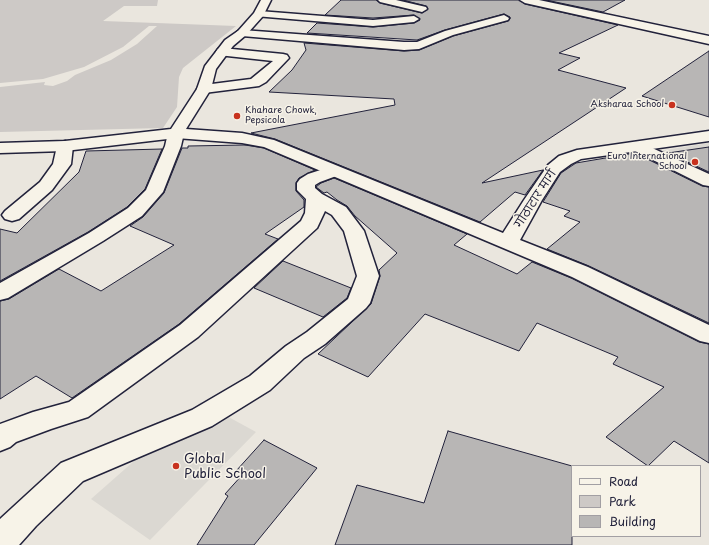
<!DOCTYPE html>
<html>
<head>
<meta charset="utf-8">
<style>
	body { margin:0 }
	#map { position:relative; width:709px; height:545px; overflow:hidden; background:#eae6de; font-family:"Playpen Sans",sans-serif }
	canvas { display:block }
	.legend { position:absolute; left:571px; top:465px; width:130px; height:72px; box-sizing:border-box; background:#f7f3e8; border:1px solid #a29fa3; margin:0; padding:5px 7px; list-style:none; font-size:12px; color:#22223b }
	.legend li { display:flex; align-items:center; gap:8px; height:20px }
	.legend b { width:20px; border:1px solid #a29fa3 }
</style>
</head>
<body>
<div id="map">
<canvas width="709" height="545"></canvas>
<ul class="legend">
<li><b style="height:5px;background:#f7f3e8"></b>Road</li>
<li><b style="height:11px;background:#cdc9c6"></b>Park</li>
<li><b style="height:11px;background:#b8b6b5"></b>Building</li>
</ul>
</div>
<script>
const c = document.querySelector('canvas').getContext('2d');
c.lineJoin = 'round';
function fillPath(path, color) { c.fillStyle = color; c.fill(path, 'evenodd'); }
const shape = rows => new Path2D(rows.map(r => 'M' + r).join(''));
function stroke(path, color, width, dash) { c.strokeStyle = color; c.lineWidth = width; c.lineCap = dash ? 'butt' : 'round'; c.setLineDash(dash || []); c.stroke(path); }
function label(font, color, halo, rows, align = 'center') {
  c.font = font + ' "Playpen Sans","Playpen Sans Deva",sans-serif'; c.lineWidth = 3; c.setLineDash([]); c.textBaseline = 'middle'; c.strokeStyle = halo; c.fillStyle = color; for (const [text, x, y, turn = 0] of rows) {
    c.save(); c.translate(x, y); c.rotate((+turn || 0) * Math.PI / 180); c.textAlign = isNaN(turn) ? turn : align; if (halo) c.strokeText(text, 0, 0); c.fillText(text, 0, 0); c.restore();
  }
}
const built = shape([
	[709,143,709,176,660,151],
	[201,402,256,432,150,540,91,499]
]);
const green = shape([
	[0,0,158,0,157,6,124,6,103,21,236,26,183,68,179,77,177,107,163,128,0,132,0,87,45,82,44,85,53,86,67,81,75,75,111,60,137,44,157,26,149,26,123,47,84,67,43,79,0,83]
]);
const building = shape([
	[341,0,376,0,380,3,422,13,428,9,426,6,403,0,519,0,525,4,618,25,559,53,580,58,558,70,626,88,482,183,543,170,525,195,515,192,480,222,275,139,251,133,395,105,394,99,269,92,292,70,306,50,304,43,404,51,419,50,453,36,508,21,510,19,510,17,504,14,445,30,417,40,307,33,317,23,373,27,414,23,420,20,414,15,373,18,325,15,341,0],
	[546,0,625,0,603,12,546,0],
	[709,51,709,117,642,96,709,51],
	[245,145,264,148,315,170,299,178,296,183,296,191,304,200,304,207,265,234,278,239,179,324,72,398,36,376,0,399,0,301,9,299,59,269,101,291,174,245,130,226,143,217,164,193,182,148,188,148,188,146,245,145],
	[709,147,709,172,668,153,709,147],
	[162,149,145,189,127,207,88,232,0,281,0,229,17,233,79,172,86,151,162,149],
	[635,153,702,186,709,187,709,323,589,266,547,249,580,222,564,216,570,211,543,202,561,173,576,163,635,153],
	[334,178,467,234,454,245,517,274,532,262,571,278,699,342,709,344,709,463,674,441,648,466,606,437,664,387,613,364,618,357,537,323,519,351,425,314,368,377,318,354,371,304,380,276,379,270,397,253,355,216,347,206,337,200,327,192,324,193,316,187,321,183,334,178],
	[283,261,351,288,347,298,323,317,254,288,283,261],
	[448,431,572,466,572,545,335,545,357,485,424,503,448,431],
	[264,440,317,468,254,545,197,545,228,496,225,494,243,474,236,471,264,440]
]);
const street = shape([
	[378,0,396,0,426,7,427,9,422,12,380,2,378,0],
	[520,0,539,0,709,36,709,44,525,3,520,0],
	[259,11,373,20,414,16,419,19,414,22,373,26,255,16,254,14,259,11],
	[504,15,509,18,508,20,453,35,419,49,404,50,242,36,238,35,236,33,238,31,242,30,404,42,417,42,445,31,504,15],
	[222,48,283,54,287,55,289,58,266,82,259,86,204,93,199,92,197,89,199,86,204,85,251,79,273,61,218,55,216,52,218,49,222,48],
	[176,128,182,130,184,133,181,146,163,192,142,216,103,241,8,298,0,300,0,283,89,233,128,208,146,190,165,146,168,133,170,130,176,128],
	[65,141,71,143,73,146,71,164,52,190,19,219,12,221,5,219,2,215,5,211,40,182,53,164,57,146,59,143,65,141],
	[639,142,709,174,709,186,703,185,633,150,631,147,633,144,639,142],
	[333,166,339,167,342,171,339,175,320,182,315,185,315,188,322,194,346,207,364,231,379,276,370,303,366,308,325,344,304,358,270,390,212,426,83,481,36,526,19,545,0,545,0,519,61,463,192,410,250,376,286,346,307,332,348,299,357,276,344,231,332,215,325,211,317,228,198,337,88,417,51,429,16,442,10,447,0,451,0,424,33,412,69,402,180,325,301,221,305,213,306,199,297,190,297,183,300,179,308,174,333,166]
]);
const secondary = shape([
	[261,0,271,0,263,16,246,35,233,46,216,69,211,89,186,129,242,133,274,140,503,233,524,200,548,165,559,156,577,150,709,131,709,141,581,159,571,164,560,172,542,200,520,240,588,267,709,325,709,343,700,341,572,277,264,147,242,143,176,138,65,151,0,153,0,143,65,141,171,129,197,89,205,66,225,40,238,31,254,13,261,0]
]);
const markers = [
	[672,105,4,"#c8321e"],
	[237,116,4,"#c8321e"],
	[695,162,4,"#c8321e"],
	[176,466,4,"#c8321e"]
];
const farPoinames = [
	["Aksharaa School",664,105],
	["Khahare Chowk,",245,111,"left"],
	["Pepsicola",245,121,"left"],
	["Euro International",687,157],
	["School",687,167]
];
const streetNames = [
	["गोठाटार मार्ग",536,199,-57]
];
const nearPoinames = [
	["Global",184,459],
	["Public School",184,474]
];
fillPath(built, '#dbd8d2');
fillPath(green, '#cdc9c6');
fillPath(building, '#b8b6b5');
stroke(building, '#22223b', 1);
stroke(street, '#22223b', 3);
stroke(secondary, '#22223b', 3);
fillPath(street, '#f7f3e8');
fillPath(secondary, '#f7f3e8');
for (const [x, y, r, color] of markers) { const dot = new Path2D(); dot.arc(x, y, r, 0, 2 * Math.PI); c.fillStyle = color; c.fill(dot); stroke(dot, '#f7f3e8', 1.5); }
label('9px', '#22223b', '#f7f3e8', farPoinames, 'right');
label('11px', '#22223b', '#f7f3e8', streetNames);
label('13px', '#22223b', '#f7f3e8', nearPoinames, 'left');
</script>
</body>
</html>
